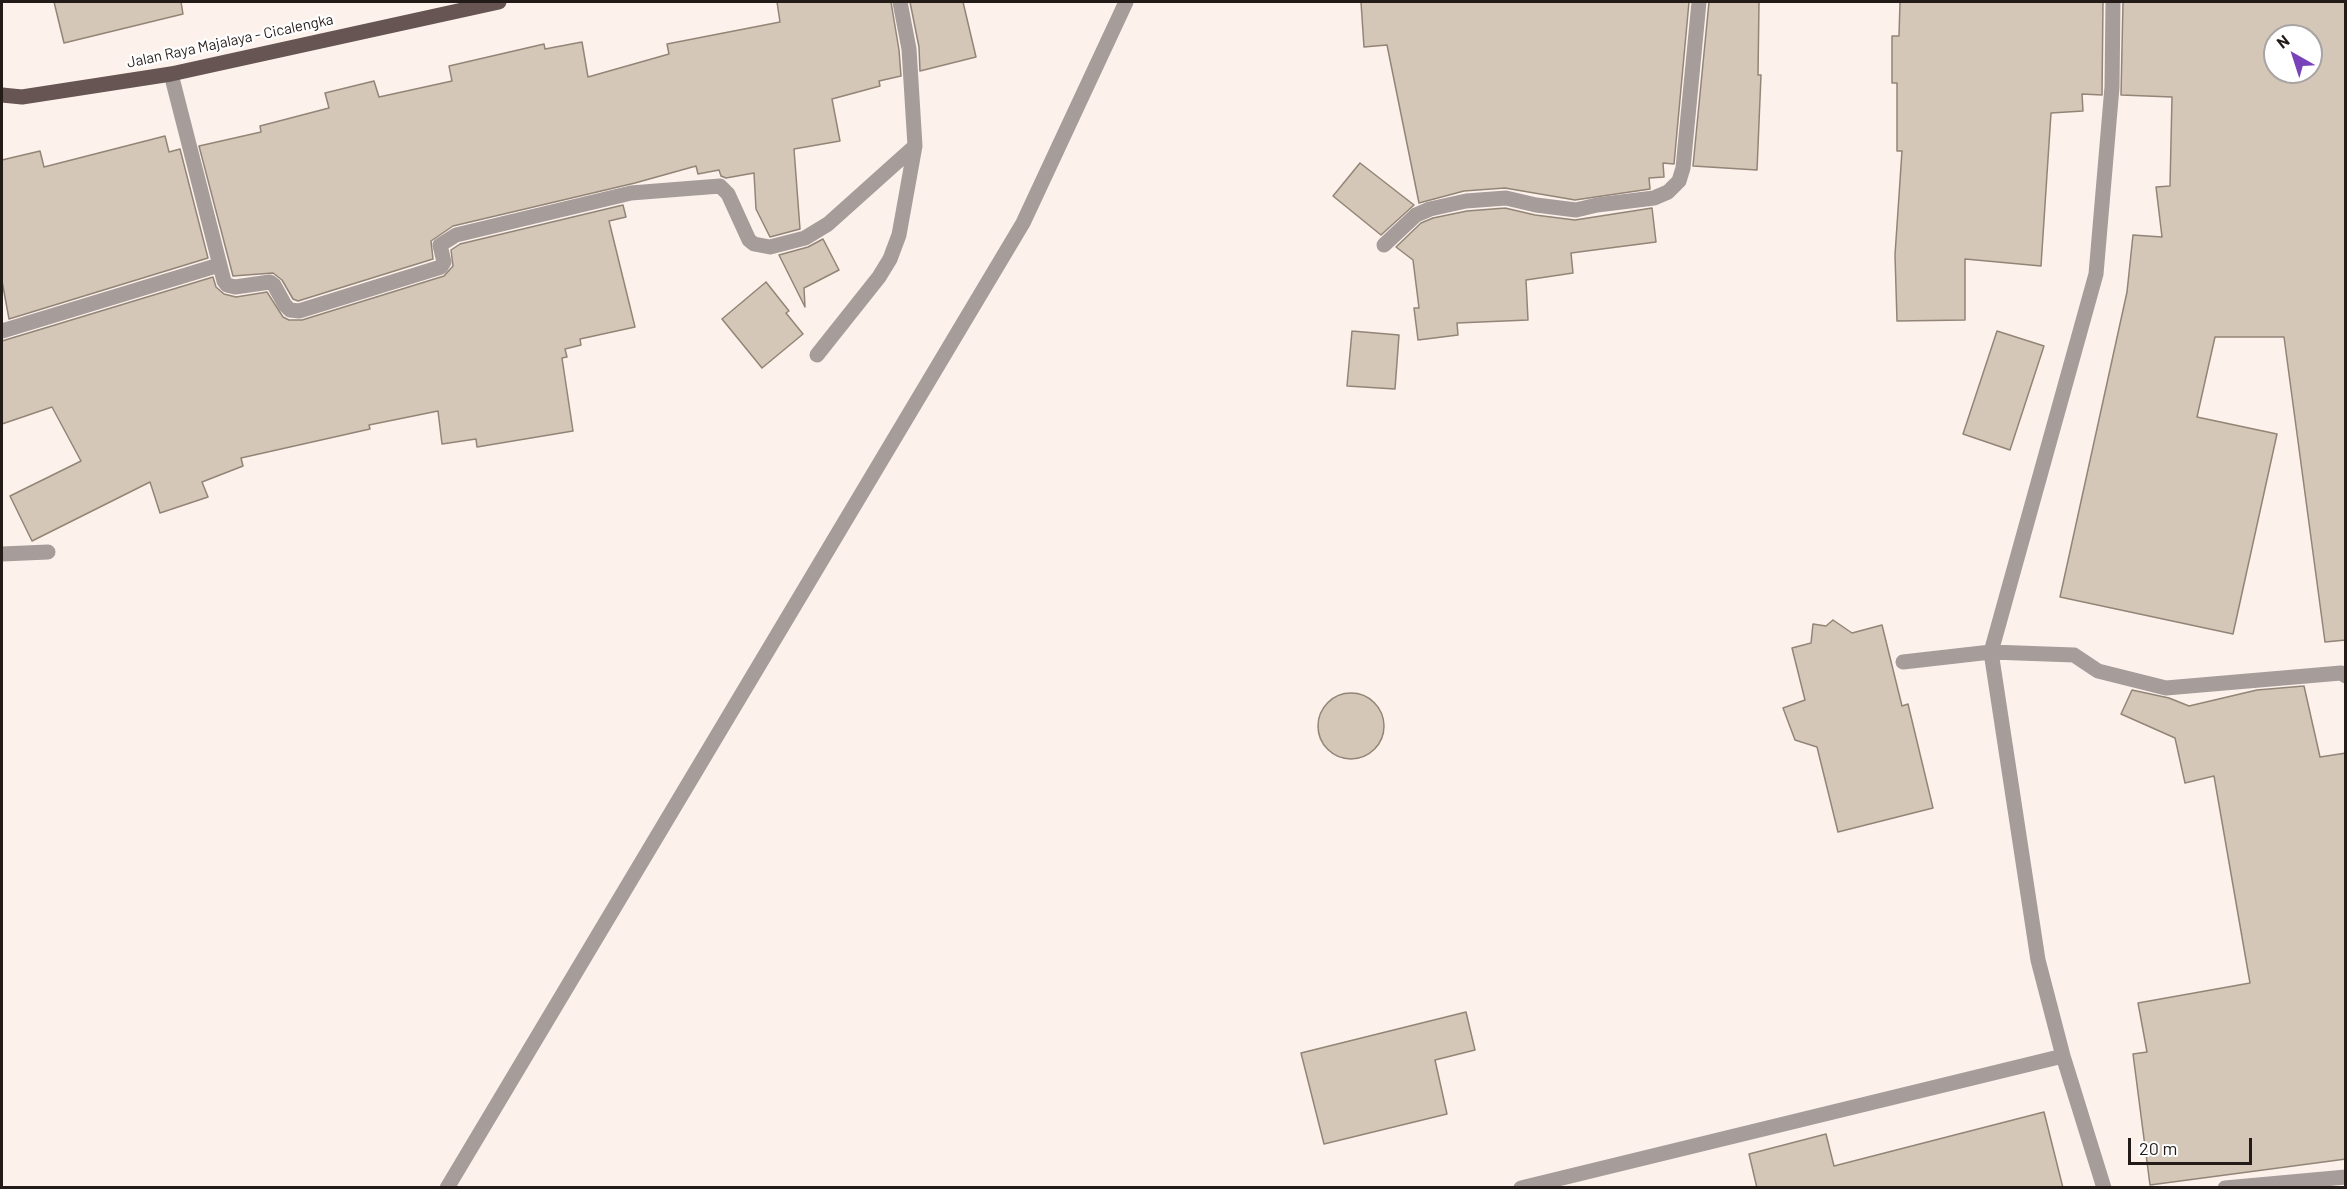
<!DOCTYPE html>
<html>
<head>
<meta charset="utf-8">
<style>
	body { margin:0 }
	#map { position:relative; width:2347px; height:1189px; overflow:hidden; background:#fdf1eb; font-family:Barlow,sans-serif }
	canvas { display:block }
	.frame { position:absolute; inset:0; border:3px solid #221b18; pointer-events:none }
	.north { position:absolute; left:2263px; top:24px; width:60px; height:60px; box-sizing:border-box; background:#fff; border:2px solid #a7a4a3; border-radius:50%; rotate:321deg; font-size:16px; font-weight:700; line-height:24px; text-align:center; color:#221b18 }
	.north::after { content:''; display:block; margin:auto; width:21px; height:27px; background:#7843ba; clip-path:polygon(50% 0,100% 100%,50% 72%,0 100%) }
	.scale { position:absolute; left:2128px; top:1138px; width:124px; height:27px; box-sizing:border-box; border:3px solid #221b18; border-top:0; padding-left:8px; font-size:18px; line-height:21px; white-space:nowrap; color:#221b18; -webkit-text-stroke:4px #fff; paint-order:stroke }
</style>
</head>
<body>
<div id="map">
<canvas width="2347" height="1189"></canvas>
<div class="frame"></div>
<div class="north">N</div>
<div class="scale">20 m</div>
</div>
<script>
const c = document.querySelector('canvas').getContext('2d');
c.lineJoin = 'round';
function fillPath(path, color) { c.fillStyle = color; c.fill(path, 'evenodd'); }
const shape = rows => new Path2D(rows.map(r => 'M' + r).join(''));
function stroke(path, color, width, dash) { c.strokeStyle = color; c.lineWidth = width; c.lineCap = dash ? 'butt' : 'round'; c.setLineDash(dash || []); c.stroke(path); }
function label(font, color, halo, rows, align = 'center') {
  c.font = font + ' Barlow,sans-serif'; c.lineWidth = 4.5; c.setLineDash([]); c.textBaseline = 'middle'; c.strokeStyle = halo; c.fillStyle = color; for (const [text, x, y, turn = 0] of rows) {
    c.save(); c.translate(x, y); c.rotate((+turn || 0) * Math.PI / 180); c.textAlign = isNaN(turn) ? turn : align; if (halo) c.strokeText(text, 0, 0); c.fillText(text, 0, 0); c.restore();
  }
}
const building = shape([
	[54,2,181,2,183,14,64,43,54,2],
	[777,2,891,2,899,50,901,76,879,81,880,86,832,99,840,141,794,149,800,229,770,237,756,209,754,173,726,178,721,176,719,170,698,174,696,166,635,183,453,226,431,241,433,259,298,301,293,299,282,280,273,273,233,276,199,146,261,132,260,126,329,108,325,93,374,81,379,97,452,81,449,66,544,44,545,49,582,42,588,77,669,54,667,44,780,22,777,2],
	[910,2,963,2,976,57,920,71,919,47,910,2],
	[1361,2,1689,2,1674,164,1663,163,1664,177,1649,178,1650,189,1575,200,1505,188,1464,191,1419,203,1387,45,1364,47,1361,2],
	[1709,2,1759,2,1758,75,1761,75,1757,170,1693,166,1709,2],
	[1900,2,2103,2,2102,95,2082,94,2083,111,2051,113,2041,266,1965,259,1965,320,1897,321,1895,255,1902,151,1897,151,1897,83,1892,83,1892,36,1899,36,1900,2],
	[2123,2,2346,2,2346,640,2325,642,2284,337,2215,337,2197,417,2277,434,2233,634,2060,597,2127,292,2133,235,2162,237,2156,187,2170,186,2172,97,2121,95,2123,2],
	[2275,36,2311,36,2311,72,2275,72,2275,36],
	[165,136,169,152,180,149,208,258,9,319,2,281,2,160,40,151,44,167,165,136],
	[1360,163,1414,205,1381,235,1333,196,1360,163],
	[623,205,626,217,609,221,635,327,580,339,581,345,565,349,567,357,562,358,573,431,477,447,476,439,442,444,438,411,369,425,370,429,241,458,243,466,202,482,208,497,160,513,150,482,32,541,10,496,81,461,52,407,2,424,2,341,213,277,216,287,224,294,236,297,267,292,283,317,289,320,302,320,444,276,453,266,451,250,460,244,623,205],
	[1505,208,1535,215,1575,220,1652,208,1656,242,1571,253,1573,273,1526,280,1528,320,1457,323,1458,335,1418,340,1414,308,1419,308,1413,260,1396,247,1421,223,1433,218,1467,211,1505,208],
	[823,239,839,270,804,288,805,307,779,255,808,247,823,239],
	[766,282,789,311,786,313,803,334,762,368,722,319,766,282],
	[1352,331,1399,335,1395,389,1347,386,1352,331],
	[1997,331,2044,346,2010,450,1963,434,1997,331],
	[1833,620,1852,633,1882,625,1902,706,1908,704,1933,808,1838,832,1817,747,1795,740,1783,708,1805,700,1792,648,1811,643,1813,624,1826,626,1833,620],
	[2304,686,2320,757,2346,753,2346,1159,2150,1185,2133,1054,2147,1052,2138,1003,2250,983,2214,776,2185,783,2175,738,2121,714,2132,690,2169,698,2189,706,2257,690,2304,686],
	'1318 726a33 33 0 1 1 66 0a33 33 0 1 1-66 0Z',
	[1466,1012,1475,1050,1435,1060,1447,1114,1324,1144,1301,1053,1466,1012],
	[2044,1112,2063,1188,1757,1188,1749,1154,1826,1134,1834,1166,2044,1112]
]);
const service = shape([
	[1903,662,1991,652,2074,655,2098,671,2166,688,2341,673,2346,676],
	[1521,1188,2063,1056],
	[2104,1188,2063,1056,2038,960,1991,652,2096,274,2112,87,2113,2],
	[2225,1188,2346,1177]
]);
const minor = shape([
	[171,74,224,281,227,285,235,287,270,282,274,285,285,305,290,310,299,311,441,267,444,262,440,245,456,235,631,193,720,186,728,194,749,240,754,244,770,247,805,238,828,224,915,146],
	[1384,245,1416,215,1430,209,1466,201,1506,198,1536,205,1576,210,1597,205,1654,198,1668,192,1679,181,1683,168,1699,2],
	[2,331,219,265],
	[817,355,879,277,890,259,899,235,915,146,909,49,900,2],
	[2,554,48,552],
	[447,1188,1023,223,1126,2]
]);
const primary = shape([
	[2,95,22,97,171,74,499,2]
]);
const streetNames = [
	["Jalan Raya Majalaya - Cicalengka",230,41,-12]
];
fillPath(building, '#d4c7b7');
stroke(building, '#928577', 1.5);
stroke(service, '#a69c9a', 15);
stroke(minor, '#a69c9a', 15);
stroke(primary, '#665552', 15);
label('15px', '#221b18', '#fff', streetNames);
</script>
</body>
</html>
